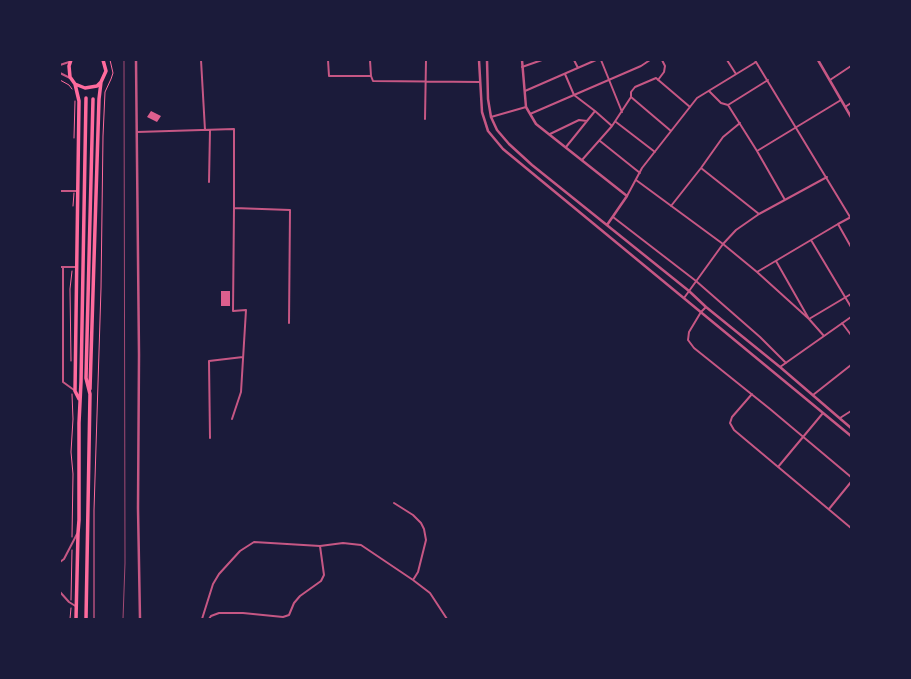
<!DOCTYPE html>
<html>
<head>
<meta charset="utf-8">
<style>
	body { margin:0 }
	#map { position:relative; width:911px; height:679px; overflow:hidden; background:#1b1b3a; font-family:Inter,sans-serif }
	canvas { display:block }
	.frame { position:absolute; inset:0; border:61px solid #1b1b3a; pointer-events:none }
</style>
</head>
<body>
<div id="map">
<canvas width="911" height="679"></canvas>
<div class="frame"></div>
</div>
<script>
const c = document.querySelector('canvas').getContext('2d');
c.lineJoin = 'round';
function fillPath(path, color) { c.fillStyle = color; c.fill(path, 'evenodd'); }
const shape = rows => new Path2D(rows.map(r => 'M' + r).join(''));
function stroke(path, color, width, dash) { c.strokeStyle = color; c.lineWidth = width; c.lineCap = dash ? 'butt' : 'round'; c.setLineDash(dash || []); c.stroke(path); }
const building = shape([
	[151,111,161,116,157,122,147,117],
	[221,291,230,291,230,306,221,306]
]);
const path = shape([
	[60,80,69,85,72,89],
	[74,138,75,101],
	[73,206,74,193],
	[71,361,70,289,72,271],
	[72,394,73,419,71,452,73,474,72,537],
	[71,600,72,550],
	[70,619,71,608],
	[94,619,94,510,101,288,103,136,105,92,111,79,113,73,110,60]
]);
const minor = shape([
	[201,60,205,130],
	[328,60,329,76,371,76,373,81,480,82],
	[370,60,371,76],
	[574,60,578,68],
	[601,60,622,112],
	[727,60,736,74],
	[756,62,850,217],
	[60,65,69,62],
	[522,67,542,60],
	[60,73,70,78],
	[565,74,574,95,595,111,612,126],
	[658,80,664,72,665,66,662,60],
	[768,80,728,105,757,151,841,100],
	[830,80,851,66],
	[525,91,596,60],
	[709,91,721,103,728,105],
	[631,97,631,92,635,87,656,78,690,107],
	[845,107,851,103],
	[530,114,641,66,650,60],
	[491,117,526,107],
	[425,119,426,60],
	[616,122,655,152],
	[137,132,234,129,234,208,290,210,289,323],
	[550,134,579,120,587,121],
	[600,141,640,173],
	[566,147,595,111],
	[757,151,785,200],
	[582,160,612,126,631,97,671,131],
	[701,168,759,214],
	[636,180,723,244,757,272,809,319,824,336],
	[209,182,210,130],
	[60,191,77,191],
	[627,196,642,168,697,98,756,62,755,60],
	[671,206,701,168,723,137,740,123],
	[613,217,696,281,760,337,786,363],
	[838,224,851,217],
	[811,240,838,224,851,247],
	[776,261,809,319,851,294],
	[60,267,76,267],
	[63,267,63,382,74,390],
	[757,272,811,240,851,307],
	[684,298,723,244,736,230,759,214,827,177],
	[706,307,701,312,689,332,688,340,694,348,770,409,851,477],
	[842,323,851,335],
	[780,367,851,317],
	[752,394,732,417,730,423,734,430,851,528],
	[813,395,851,365],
	[840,418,851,411],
	[232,419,241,392,246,310,233,311,234,208],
	[210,438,209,361,243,357],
	[778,467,823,413],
	[394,503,413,515,421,523,424,529,426,540,418,572,413,580],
	[829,509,851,482],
	[60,562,64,559,77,534],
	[60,592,69,602,77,607],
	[202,619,213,584,219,574,240,551,254,542,320,546,343,543,361,545,413,580,430,593,447,619],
	[209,619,211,616,219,613,243,613,283,617,289,615,294,603,300,596,321,581,324,575,320,546]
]);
const tertiary = shape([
	[136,60,139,355,138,508,140,619],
	[479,60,482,112,488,131,503,149,851,436],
	[487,60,488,99,491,117,497,130,509,144,532,165,689,291,706,307,780,367,851,428],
	[522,60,526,107,536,124,627,196,607,225],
	[818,60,851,117]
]);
const trunk = shape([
	[71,60,69,66,70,77,75,84,85,88,97,86,101,82,106,71,103,60],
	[75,84,79,101,75,391,79,399],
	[90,389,99,99,101,82],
	[76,619,78,533,79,520,79,423,81,382,86,98],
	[86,619,90,394,86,378,93,99]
]);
const rail = shape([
	[123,619,125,563,124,60]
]);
fillPath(building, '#dd5f8e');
stroke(path, '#ff6b9d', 1);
stroke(minor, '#c65784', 2);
stroke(tertiary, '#c65784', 2.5);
stroke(trunk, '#ff6b9d', 3.5);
stroke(rail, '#a44b75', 1);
</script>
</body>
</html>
